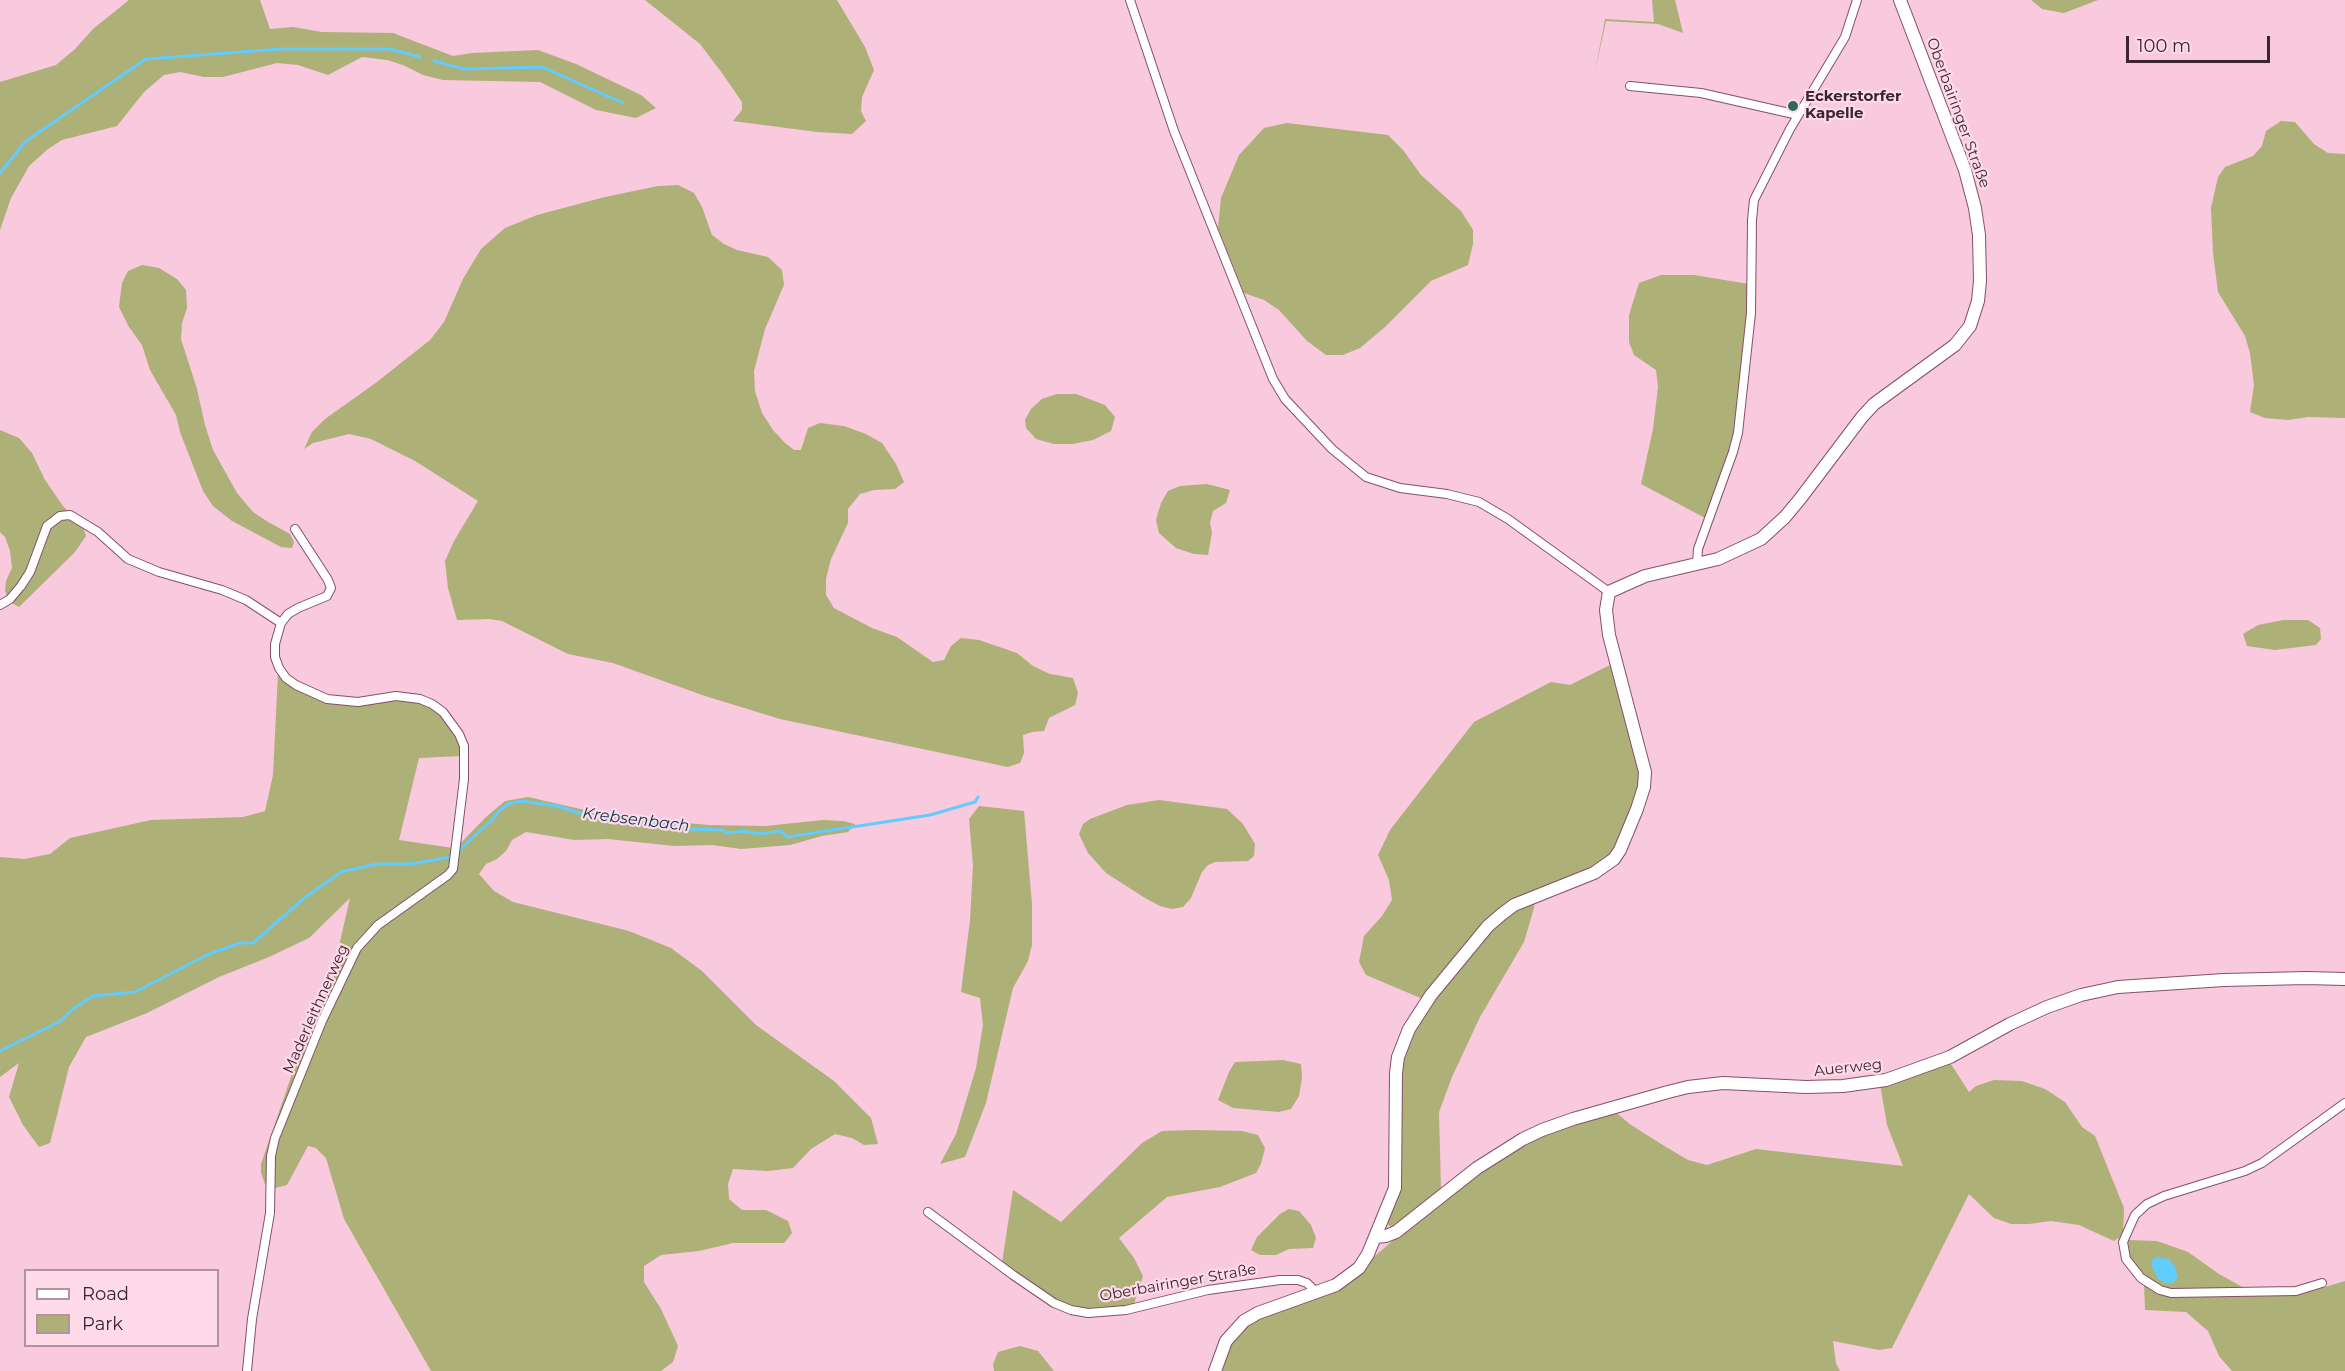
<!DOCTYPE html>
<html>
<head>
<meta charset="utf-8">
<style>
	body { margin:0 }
	#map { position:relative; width:2345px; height:1371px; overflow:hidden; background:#f9c9dd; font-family:Montserrat,sans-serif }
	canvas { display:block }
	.legend { position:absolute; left:24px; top:1269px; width:195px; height:78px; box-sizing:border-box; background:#ffdae9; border:2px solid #b1929f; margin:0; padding:8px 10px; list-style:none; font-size:18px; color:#3b252f }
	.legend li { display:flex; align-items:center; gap:12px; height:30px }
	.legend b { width:30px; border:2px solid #b1929f }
	.scale { position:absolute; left:2126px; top:36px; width:144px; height:27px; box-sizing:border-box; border:3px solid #3b252f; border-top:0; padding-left:8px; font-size:18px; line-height:21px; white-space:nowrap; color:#3b252f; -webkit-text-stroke:4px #ffdae9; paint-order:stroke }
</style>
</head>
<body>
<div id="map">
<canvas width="2345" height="1371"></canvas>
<ul class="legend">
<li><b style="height:8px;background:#fff"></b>Road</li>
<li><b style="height:16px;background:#adb077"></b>Park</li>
</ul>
<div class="scale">100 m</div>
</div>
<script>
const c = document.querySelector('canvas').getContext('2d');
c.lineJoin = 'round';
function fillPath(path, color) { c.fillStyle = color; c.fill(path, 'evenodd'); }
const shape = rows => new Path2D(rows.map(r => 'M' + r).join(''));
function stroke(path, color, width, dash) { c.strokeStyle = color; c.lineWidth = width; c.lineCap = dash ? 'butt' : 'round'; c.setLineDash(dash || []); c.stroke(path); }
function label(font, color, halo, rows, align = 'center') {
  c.font = font + ' Montserrat,sans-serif'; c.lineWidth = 4.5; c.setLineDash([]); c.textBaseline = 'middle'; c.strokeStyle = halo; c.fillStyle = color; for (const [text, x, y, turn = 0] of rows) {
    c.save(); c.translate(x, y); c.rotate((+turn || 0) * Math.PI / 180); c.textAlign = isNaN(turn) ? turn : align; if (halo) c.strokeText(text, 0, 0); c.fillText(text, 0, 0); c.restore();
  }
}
const green = shape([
	[129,0,260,0,270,29,293,27,322,32,393,33,453,56,472,53,538,50,576,64,641,95,656,108,636,118,596,110,540,82,443,80,423,75,403,65,387,60,362,57,328,75,298,65,277,63,223,77,204,77,180,72,164,75,144,92,117,126,62,140,48,149,29,166,11,198,0,230,0,82,56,65,75,49,93,29],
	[645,0,837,0,865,47,874,70,862,97,861,111,866,121,852,134,817,132,733,121,742,110,742,102,722,73,700,44],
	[1652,0,1675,0,1683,33,1658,24,1606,21,1595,72,1605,19,1654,22],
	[2031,0,2098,0,2064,13,2042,9],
	[2281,121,2295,122,2314,144,2328,153,2345,154,2345,418,2308,417,2288,420,2265,418,2250,412,2254,385,2250,353,2245,336,2218,292,2213,253,2211,208,2218,177,2225,167,2253,156,2262,146,2266,131],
	[1287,123,1388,135,1403,150,1421,175,1461,211,1473,230,1473,244,1468,265,1431,281,1385,327,1360,348,1343,355,1326,355,1307,341,1279,310,1264,300,1244,293,1218,228,1221,198,1239,155,1264,128],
	[678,185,694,193,702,207,712,235,724,244,737,250,768,257,782,270,784,285,765,329,754,371,755,391,762,413,773,430,785,443,794,450,801,450,808,428,820,423,844,426,866,434,882,443,896,464,904,482,895,489,874,490,860,494,848,509,848,523,831,559,826,579,826,595,834,608,872,628,897,637,933,662,944,660,951,646,961,638,979,640,1017,653,1033,666,1050,674,1073,678,1078,693,1075,705,1049,718,1044,731,1032,732,1023,735,1024,753,1020,763,1008,767,780,719,705,696,613,663,568,654,502,621,489,619,457,620,448,588,445,561,454,541,478,501,415,461,371,439,349,434,313,443,304,449,312,432,325,419,377,382,430,340,444,322,463,279,481,249,505,228,537,215,605,197,658,186],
	[142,265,159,268,177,279,186,290,187,308,182,323,181,339,197,389,205,425,213,450,237,493,253,512,268,522,290,534,294,542,292,548,281,547,232,521,213,506,203,491,180,432,176,415,150,370,142,345,129,327,119,307,122,283,128,271],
	[1661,275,1694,275,1749,284,1748,325,1734,437,1707,519,1641,484,1653,429,1658,387,1656,370,1634,355,1629,342,1629,315,1639,283],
	[1057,394,1076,394,1105,405,1115,417,1111,431,1093,440,1073,444,1054,444,1036,439,1026,428,1025,420,1031,409,1042,399],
	[0,430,19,438,32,453,45,480,63,506,83,527,86,536,75,552,19,607,10,602,5,591,6,581,12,568,10,551,5,537,0,532],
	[1207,484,1230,490,1226,503,1213,511,1210,523,1212,533,1208,555,1194,554,1176,548,1159,533,1156,520,1161,503,1168,491,1180,486],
	[2283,620,2308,620,2320,628,2321,639,2316,645,2275,650,2247,646,2243,634,2258,625],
	[1612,664,1641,776,1639,793,1614,853,1602,864,1535,891,1534,908,1524,942,1480,1017,1452,1077,1439,1112,1441,1190,1397,1226,1392,1227,1388,1225,1387,1221,1403,1052,1430,1002,1366,975,1359,962,1364,936,1382,916,1392,900,1389,880,1378,855,1390,830,1474,722,1551,682,1570,685],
	[278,673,323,700,399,698,422,702,441,714,457,736,463,756,419,758,399,840,453,848,457,847,486,817,505,801,528,797,598,813,618,813,653,820,709,825,765,826,823,820,843,821,855,824,848,832,822,836,790,845,741,849,712,845,675,846,608,839,574,840,526,832,512,840,506,851,497,859,486,864,479,874,494,891,513,902,629,931,671,948,702,971,756,1025,834,1081,871,1118,878,1144,864,1145,852,1138,835,1134,811,1149,793,1168,768,1171,733,1169,728,1184,729,1199,742,1210,766,1210,788,1221,792,1233,784,1243,733,1243,699,1251,661,1255,644,1266,644,1282,661,1309,678,1346,673,1362,661,1371,431,1371,344,1219,326,1158,316,1148,308,1146,287,1185,275,1188,265,1184,261,1173,261,1164,291,1077,338,967,339,946,350,898,309,938,269,957,219,977,147,1013,86,1037,69,1067,50,1143,39,1147,23,1125,9,1097,19,1063,0,1077,0,857,24,859,50,854,70,838,151,820,243,817,265,811,273,775],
	[1159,800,1227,809,1243,824,1255,844,1254,856,1248,861,1215,862,1208,865,1202,872,1191,898,1183,907,1172,909,1160,906,1145,898,1106,873,1088,853,1079,834,1083,824,1090,819,1127,805],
	[979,806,1024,811,1032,904,1032,945,1028,961,1013,988,986,1103,965,1157,940,1164,956,1134,976,1068,983,1025,980,998,961,992,970,920,973,865,969,819],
	[1283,1060,1301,1064,1302,1078,1299,1096,1291,1109,1279,1112,1233,1108,1218,1100,1229,1072,1235,1062],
	[1949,1061,1969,1092,1976,1086,1994,1080,2022,1081,2045,1089,2065,1102,2082,1127,2095,1136,2124,1208,2123,1235,2114,1241,2079,1225,2051,1221,2029,1224,2011,1224,1994,1218,1969,1194,1892,1348,1879,1350,1833,1341,1836,1363,1840,1371,1219,1371,1230,1341,1255,1319,1328,1292,1368,1262,1446,1195,1539,1134,1614,1111,1631,1125,1666,1147,1688,1160,1707,1165,1756,1149,1903,1166,1887,1125,1880,1084],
	[1193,1130,1242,1131,1258,1135,1265,1148,1261,1164,1256,1173,1220,1187,1167,1197,1119,1238,1134,1258,1143,1276,1134,1304,1121,1307,1084,1310,1069,1305,1052,1298,1002,1263,1013,1190,1061,1222,1142,1143,1162,1131],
	[1289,1209,1299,1211,1311,1225,1316,1238,1313,1248,1289,1249,1276,1255,1260,1255,1251,1250,1257,1237,1280,1214],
	[2127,1240,2157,1241,2188,1252,2219,1274,2246,1289,2169,1290,2154,1285,2138,1273,2130,1260],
	[2345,1281,2345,1371,2232,1371,2219,1356,2208,1331,2186,1312,2145,1310,2144,1284,2157,1292,2283,1295,2305,1293],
	[1020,1346,1038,1351,1054,1371,994,1371,993,1364,998,1352]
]);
const water = shape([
	[2156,1257,2169,1259,2174,1265,2178,1277,2174,1282,2167,1284,2158,1279,2152,1266,2152,1260]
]);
const stream = shape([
	[434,61,464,69,542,67,623,103],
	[0,173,26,141,146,59,281,49,390,49,420,57],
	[458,851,491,821,500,810,508,804,521,801,557,806,591,817,615,817,646,825,654,822,671,826,685,827,689,829,721,830,728,833,743,831,760,834,781,831,787,837,930,815,975,802,978,797],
	[0,1051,59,1022,73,1009,93,996,135,992,207,955,240,943,253,943,303,899,341,872,377,864,411,864,451,857,453,855]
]);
const street = shape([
	[1130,0,1174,131,1273,379,1285,399,1332,449,1366,477,1400,488,1447,494,1479,502,1508,519,1609,592],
	[1630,86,1701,93,1798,115],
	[1697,564,1698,549,1733,452,1738,433,1751,313,1752,220,1754,200,1790,129,1845,37,1857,0],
	[0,605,10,599,21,586,30,572,47,526,60,516,70,515,98,532,128,559,159,572,222,590,246,600,281,623],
	[928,1212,1013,1275,1054,1303,1071,1310,1088,1313,1126,1310,1208,1290,1280,1280,1298,1280,1307,1283,1316,1292],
	[2322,1283,2296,1291,2171,1293,2160,1290,2141,1278,2126,1259,2123,1242,2135,1215,2147,1204,2164,1196,2245,1171,2262,1163,2345,1103],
	[247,1371,252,1319,270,1213,271,1156,275,1138,322,1021,357,948,378,925,448,875,453,869,464,779,464,746,459,734,443,712,432,704,420,699,396,696,358,702,327,699,296,685,286,678,279,668,275,657,275,644,281,623,288,614,298,608,327,596,331,588,328,580,295,529]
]);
const secondary = shape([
	[1376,1237,1386,1236,1396,1232,1477,1168,1523,1139,1542,1130,1573,1119,1668,1092,1688,1087,1723,1083,1806,1087,1843,1086,1886,1080,1950,1057,2010,1024,2047,1007,2081,995,2118,987,2224,980,2306,978,2345,979],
	[1215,1371,1226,1341,1244,1321,1258,1313,1336,1285,1359,1268,1368,1254,1395,1188,1396,1073,1398,1057,1409,1029,1431,995,1488,926,1502,914,1514,905,1594,873,1614,859,1620,850,1637,809,1644,787,1645,772,1609,635,1606,610,1609,592,1645,576,1718,559,1761,539,1785,517,1800,499,1862,417,1874,404,1955,345,1970,326,1978,301,1980,281,1979,235,1975,208,1965,170,1900,0]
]);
const markers = [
	[1793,106,6,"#2a6a57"]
];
const poiNames = [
	["Eckerstorfer",1805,97],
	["Kapelle",1805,114]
];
const streetNames = [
	["Oberbairinger Straße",1958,113,70],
	["Maderleithnerweg",316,1009,-66],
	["Auerweg",1848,1068,-6],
	["Oberbairinger Straße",1178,1283,-10]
];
const waterNames = [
	["Krebsenbach",636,820,7]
];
fillPath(green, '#adb077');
fillPath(water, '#62ccfd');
stroke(stream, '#62ccfd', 3);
stroke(street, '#845068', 10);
stroke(secondary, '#845068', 14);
stroke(street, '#fff', 8);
stroke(secondary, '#fff', 12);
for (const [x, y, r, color] of markers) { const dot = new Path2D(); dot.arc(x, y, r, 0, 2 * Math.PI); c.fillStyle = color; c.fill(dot); stroke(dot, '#ffdae9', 2); }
label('bold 15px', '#3b252f', '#ffdae9', poiNames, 'left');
label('15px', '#3b252f', '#ffdae9', streetNames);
label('italic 16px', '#06384b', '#ffdae9', waterNames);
</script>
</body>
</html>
